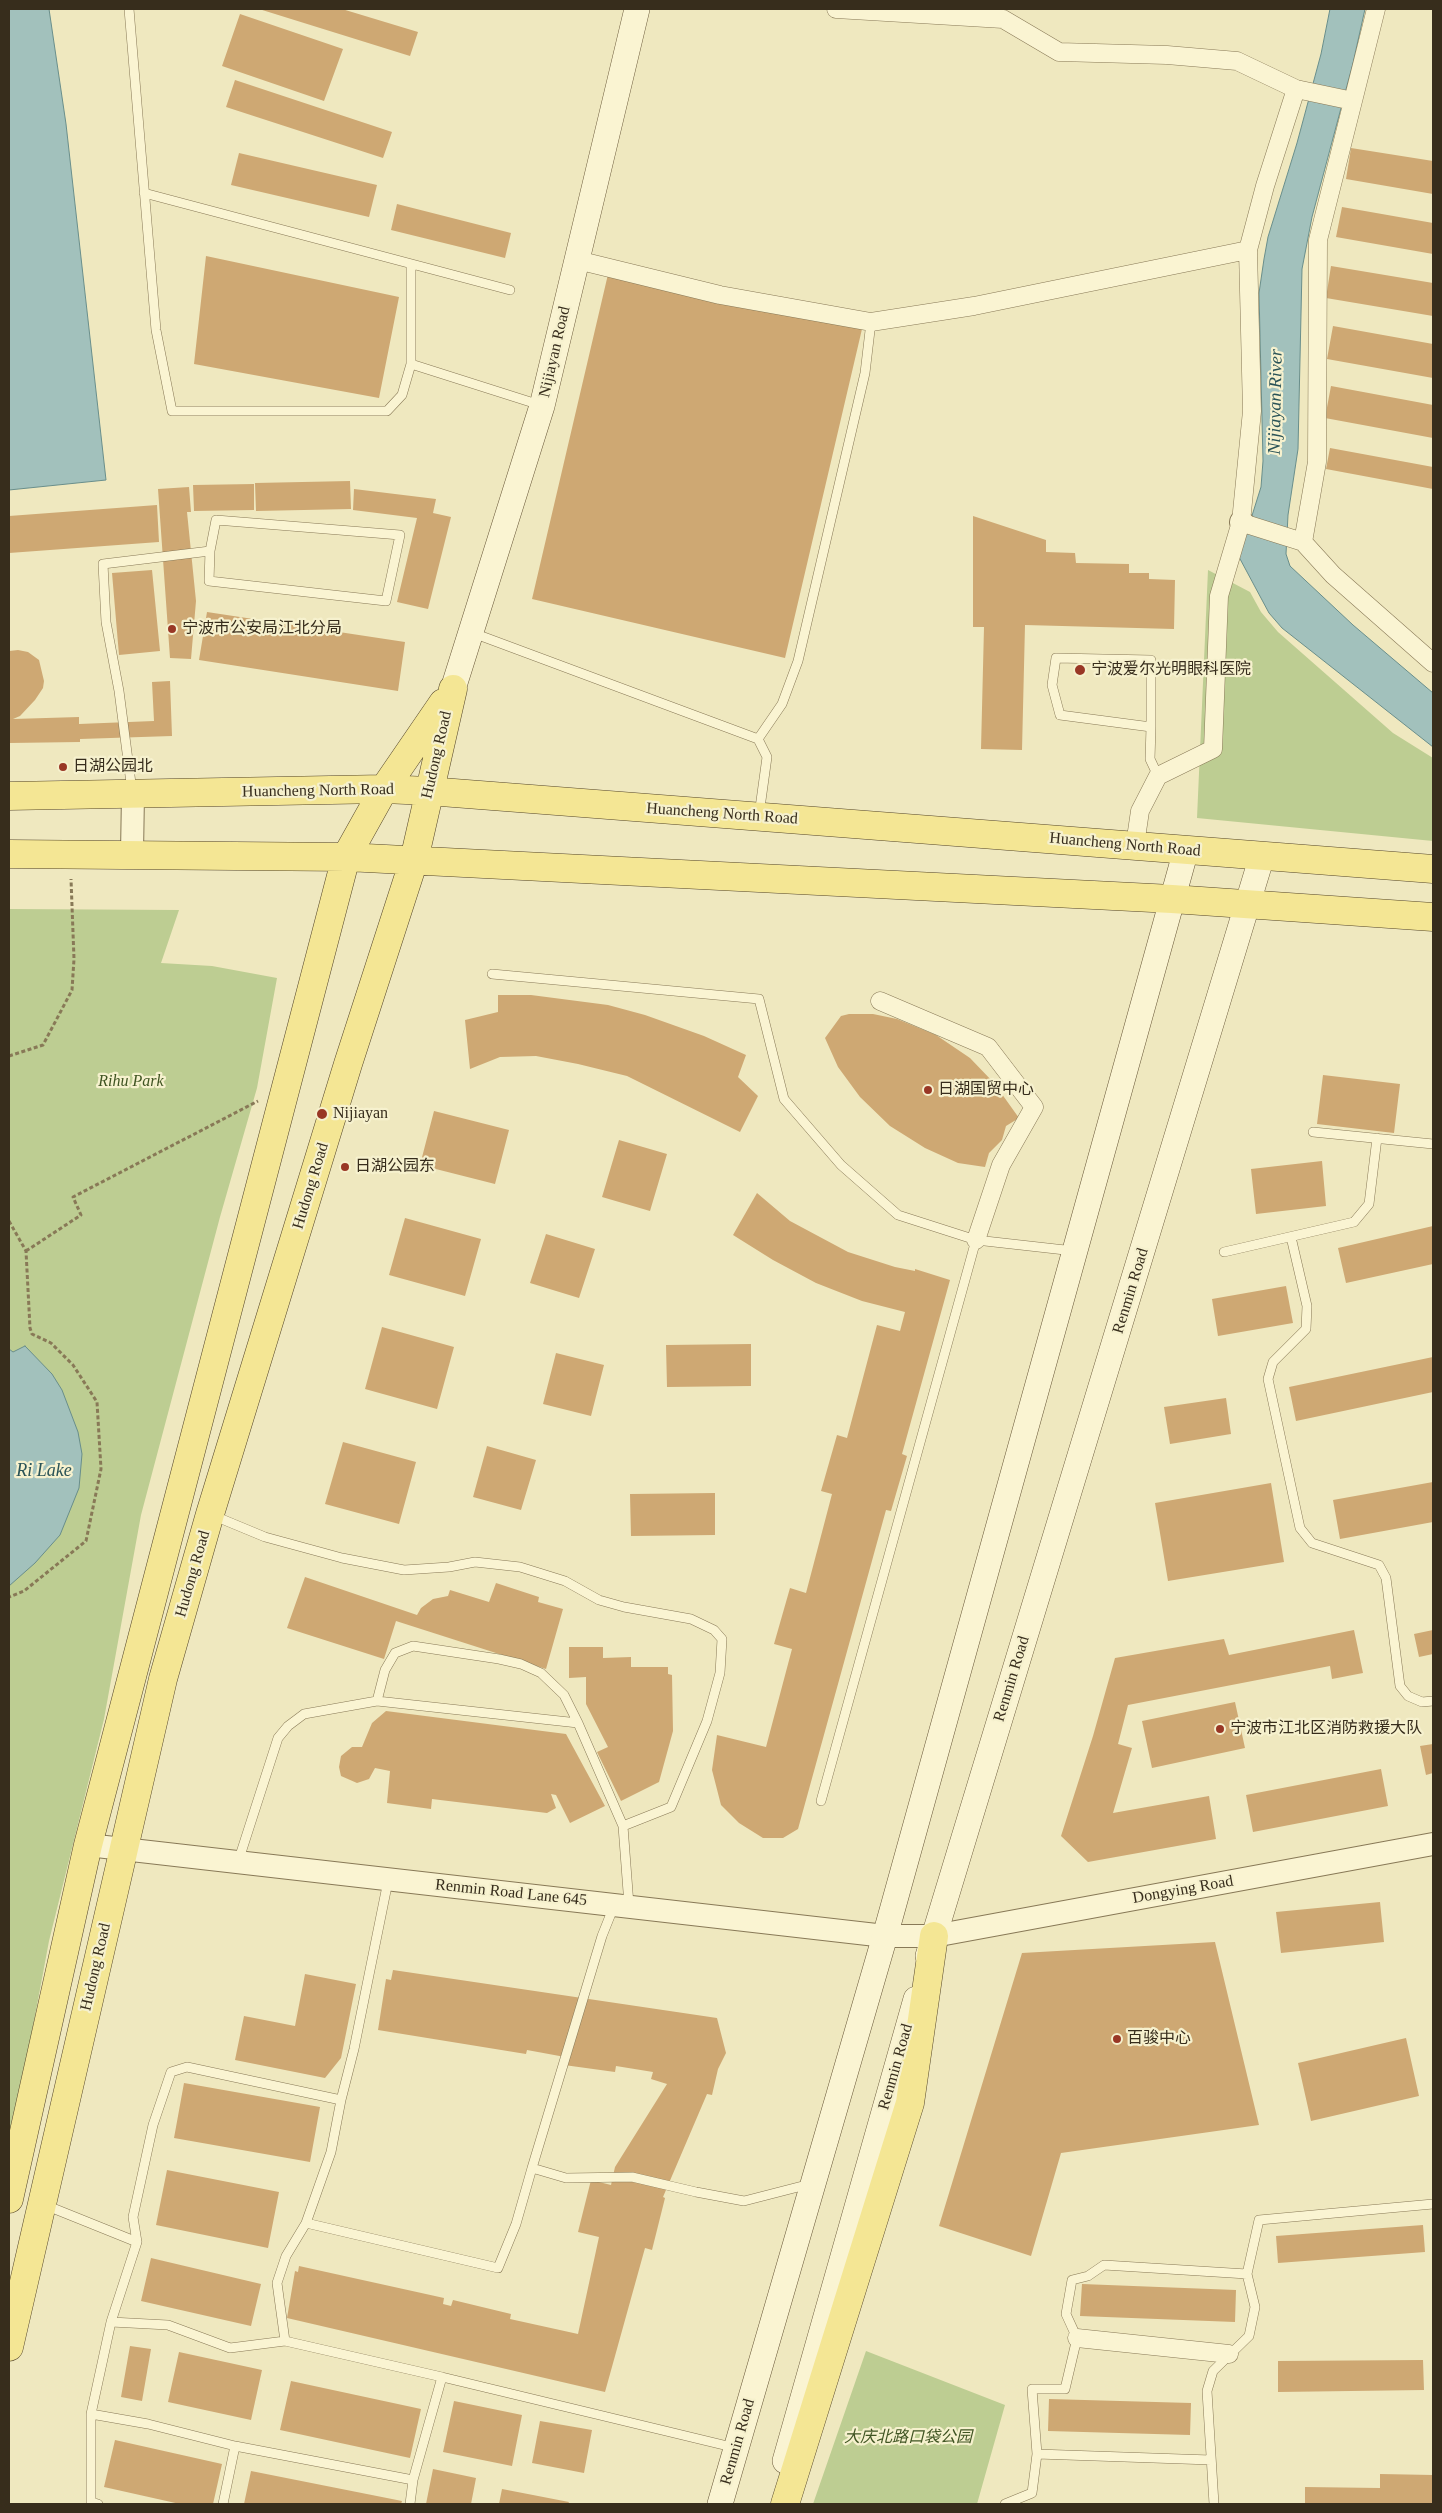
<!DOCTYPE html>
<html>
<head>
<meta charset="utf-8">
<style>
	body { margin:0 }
	#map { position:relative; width:1442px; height:2513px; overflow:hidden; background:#efe8bf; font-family:"Times New Roman",serif }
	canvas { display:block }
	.frame { position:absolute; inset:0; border:10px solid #372d1c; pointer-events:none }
</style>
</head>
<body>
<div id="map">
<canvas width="1442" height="2513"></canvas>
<div class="frame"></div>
</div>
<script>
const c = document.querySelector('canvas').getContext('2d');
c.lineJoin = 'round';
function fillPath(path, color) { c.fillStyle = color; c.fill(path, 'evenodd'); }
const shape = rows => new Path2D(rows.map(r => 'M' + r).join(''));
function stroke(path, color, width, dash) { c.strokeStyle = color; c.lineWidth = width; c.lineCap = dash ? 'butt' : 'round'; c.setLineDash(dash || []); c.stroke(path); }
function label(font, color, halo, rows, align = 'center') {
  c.font = font + ' "Times New Roman","Noto Sans SC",serif'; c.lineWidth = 4.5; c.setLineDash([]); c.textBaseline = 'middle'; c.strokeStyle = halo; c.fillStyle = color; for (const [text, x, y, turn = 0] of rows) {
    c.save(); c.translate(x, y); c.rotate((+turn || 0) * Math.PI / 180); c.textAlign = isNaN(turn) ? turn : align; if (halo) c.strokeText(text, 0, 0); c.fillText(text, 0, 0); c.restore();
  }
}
const green = shape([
	[1208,570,1250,592,1261,612,1278,632,1393,733,1433,758,1433,841,1197,818],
	[9,909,179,910,161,963,212,966,277,978,257,1088,220,1217,141,1515,104,1719,49,1941,9,2155],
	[866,2351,1005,2405,977,2504,813,2504]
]);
const water = shape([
	[9,9,49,9,66,124,106,480,9,490,9,9],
	[1330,9,1365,9,1353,63,1312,217,1302,269,1298,449,1288,515,1286,554,1290,566,1353,625,1433,693,1433,747,1282,628,1269,613,1239,557,1261,487,1263,461,1259,293,1264,259,1268,237,1297,143,1321,54,1330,9],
	[25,1346,52,1374,62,1390,78,1432,82,1454,79,1488,60,1535,35,1563,9,1586,9,1349,13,1352,25,1346]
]);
const building = shape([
	[259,9,342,9,418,32,410,56],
	[240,14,343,49,324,101,222,66],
	[235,80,392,132,383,158,226,107],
	[1351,148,1433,161,1433,194,1346,179],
	[239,153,377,185,369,217,231,185],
	[397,204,511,233,505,258,391,230],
	[1342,207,1433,223,1433,254,1336,237],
	[206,256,399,297,379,398,194,364],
	[1331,266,1433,283,1433,316,1326,298],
	[609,270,862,329,785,658,532,599],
	[1333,326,1433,344,1433,378,1327,359],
	[1331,386,1433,405,1433,438,1325,418],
	[1330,448,1433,467,1433,489,1326,469],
	[350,481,351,509,256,511,255,483],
	[254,484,254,510,194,511,193,485],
	[189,487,191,512,187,512,196,601,191,659,170,658,158,489],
	[354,489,436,499,433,513,451,517,428,609,397,602,417,518,353,510],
	[157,505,159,542,9,553,9,516],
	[973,516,1046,540,1046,552,1075,553,1076,563,1129,564,1129,573,1149,573,1149,579,1175,580,1174,629,1025,625,1022,750,981,749,984,627,973,627],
	[152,570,160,651,119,655,112,573],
	[207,612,405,642,398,691,199,660],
	[18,650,28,652,39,660,44,681,43,688,35,700,20,716,13,719,79,717,79,724,154,721,152,682,170,681,172,736,80,739,80,742,9,743,9,651],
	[498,995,531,995,608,1005,645,1015,704,1036,746,1055,738,1077,758,1096,740,1132,627,1076,578,1064,536,1056,500,1057,470,1069,465,1020,498,1012],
	[849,1014,873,1014,897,1019,936,1035,970,1058,994,1083,1019,1118,1006,1126,1002,1140,989,1153,985,1167,958,1163,925,1148,890,1126,860,1097,838,1067,825,1038,841,1016],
	[1323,1075,1400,1084,1394,1133,1317,1124],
	[434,1111,509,1130,495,1184,420,1165],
	[619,1140,667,1154,650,1211,602,1197],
	[1322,1161,1326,1206,1256,1214,1251,1169],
	[757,1193,790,1221,848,1252,895,1267,915,1271,915,1269,950,1280,902,1454,907,1456,891,1511,886,1510,798,1829,783,1838,763,1838,739,1823,721,1805,712,1770,717,1735,766,1747,792,1649,774,1644,790,1588,806,1593,832,1494,821,1491,837,1435,847,1438,877,1325,900,1331,905,1312,862,1301,816,1283,773,1260,733,1235],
	[405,1218,481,1239,465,1296,389,1275],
	[1433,1226,1433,1264,1346,1283,1338,1248],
	[546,1234,595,1249,579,1298,530,1283],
	[1286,1286,1293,1323,1218,1336,1212,1299],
	[382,1327,454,1347,437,1409,365,1389],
	[751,1344,751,1386,667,1387,666,1345],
	[556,1353,604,1365,591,1416,543,1404],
	[1433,1357,1433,1392,1296,1421,1289,1387],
	[1226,1398,1231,1434,1170,1444,1164,1407],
	[343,1442,416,1462,399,1524,325,1504],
	[487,1446,536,1460,521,1510,473,1497],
	[1433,1482,1433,1522,1340,1539,1333,1500],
	[1271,1483,1284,1562,1168,1581,1155,1503],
	[715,1493,715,1535,631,1536,630,1494],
	[305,1577,417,1615,421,1608,433,1599,448,1596,450,1590,489,1602,496,1583,539,1597,538,1602,563,1609,546,1669,396,1621,384,1659,287,1628],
	[1354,1630,1363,1673,1332,1679,1330,1666,1128,1705,1118,1744,1132,1748,1113,1813,1209,1796,1216,1839,1088,1862,1061,1836,1093,1736,1115,1658,1224,1639,1229,1655],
	[1433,1630,1433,1654,1419,1657,1414,1634],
	[569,1647,603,1647,603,1658,631,1657,631,1667,668,1667,668,1674,672,1675,673,1731,659,1782,621,1801,597,1752,608,1747,586,1704,586,1677,569,1678],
	[1235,1702,1245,1748,1152,1768,1142,1721],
	[386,1711,566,1734,605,1806,570,1823,556,1795,551,1794,556,1808,547,1813,432,1799,431,1809,387,1803,390,1771,375,1768,369,1779,357,1783,341,1776,339,1767,341,1756,352,1747,362,1747,372,1723],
	[1433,1744,1433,1773,1426,1775,1420,1746],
	[1381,1769,1388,1806,1253,1832,1246,1795],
	[1380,1902,1384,1942,1281,1953,1276,1912],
	[1215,1942,1259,2125,1061,2153,1031,2256,939,2226,1022,1953],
	[393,1970,717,2018,726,2053,718,2069,712,2095,707,2094,663,2197,665,2198,652,2250,645,2248,605,2392,287,2318,295,2271,298,2272,299,2266,444,2298,443,2304,451,2306,453,2300,511,2314,510,2319,578,2334,599,2237,578,2232,591,2180,611,2185,615,2167,667,2084,651,2079,653,2072,616,2066,615,2072,564,2065,565,2057,527,2050,526,2054,378,2030,386,1979,391,1980],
	[305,1974,356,1984,341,2058,325,2078,235,2060,244,2016,295,2026],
	[1406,2038,1419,2096,1311,2121,1298,2063],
	[184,2083,320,2107,310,2162,174,2138],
	[167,2170,279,2192,268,2248,156,2225],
	[1423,2225,1425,2252,1278,2263,1276,2236],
	[151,2258,261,2284,251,2326,141,2301],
	[1082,2284,1236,2290,1235,2322,1080,2316],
	[130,2346,151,2349,142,2401,121,2397],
	[179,2352,262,2370,251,2420,168,2402],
	[1423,2360,1424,2390,1278,2392,1278,2361],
	[291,2381,421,2409,410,2458,280,2430],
	[1049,2399,1191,2403,1190,2435,1048,2431],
	[454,2401,522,2415,512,2466,443,2452],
	[540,2421,592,2430,584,2473,532,2463],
	[115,2440,222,2464,213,2504,180,2504,104,2487],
	[433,2469,476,2478,471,2504,426,2504],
	[251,2471,402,2501,401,2504,244,2504],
	[1380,2474,1433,2475,1433,2504,1305,2504,1305,2487,1380,2488],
	[502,2489,569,2502,568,2504,499,2504]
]);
const path = shape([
	[9,1056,43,1045,72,990,74,959,71,879],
	[9,1221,26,1251,30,1328,32,1334,51,1343,73,1365,97,1402,101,1469,86,1541,24,1591,9,1597],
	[26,1251,81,1215,73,1197,258,1101]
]);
const service = shape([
	[129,9,156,330,172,411,387,411,402,395,411,364,540,405],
	[144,193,510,290],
	[411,265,411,364],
	[216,520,400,535,386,601,209,581,210,551,216,520],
	[473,633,758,739,767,757,759,815],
	[1151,727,1060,715,1052,685,1056,658,1151,660,1151,727,1150,759,1158,776],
	[758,739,782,704,798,661,865,373,871,322],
	[132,791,119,691,106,622,103,564,210,551],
	[492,974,759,999,784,1099,841,1165,898,1215,976,1240,1074,1251],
	[1313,1132,1433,1144],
	[1291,1237,1307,1306,1306,1329,1273,1362,1268,1379,1300,1528,1312,1543,1379,1565,1386,1578,1400,1686,1408,1696,1422,1702,1433,1701],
	[1224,1252,1354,1222,1369,1204,1377,1138],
	[212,1515,265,1537,342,1558,404,1570,449,1567,475,1562,520,1567,565,1581,599,1600,624,1607,691,1619,714,1630,722,1639,720,1673,707,1721,671,1807,623,1826,629,1905],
	[578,1723,377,1701,385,1670,395,1653,413,1646,499,1659,521,1664,541,1673,564,1695,578,1723,623,1826],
	[821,1801,976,1240],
	[238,1862,278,1738,288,1726,304,1714,377,1701],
	[388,1881,354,2049,341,2100,331,2152,306,2223,286,2256,277,2283,285,2341,442,2377],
	[532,2168,602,1936,614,1906],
	[45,2205,137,2242,111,2322,91,2414],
	[306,2223,498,2268,516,2224,532,2168,566,2178,632,2177,696,2192,744,2201,810,2184],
	[137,2242,133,2217,153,2125,171,2072,187,2067,341,2100],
	[111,2322,168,2325,230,2348,285,2341],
	[1037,2454,1211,2460],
	[98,2504,91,2502,91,2414,148,2424,235,2446,413,2480],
	[223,2504,235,2446],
	[410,2504,413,2480,442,2377,736,2448],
	[1005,2504,1032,2493,1037,2454,1032,2389,1065,2389,1077,2338,1066,2314,1072,2280,1088,2276,1104,2265,1247,2274],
	[1214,2504,1207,2391,1213,2371,1249,2336,1255,2307,1247,2274,1259,2220,1433,2204]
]);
const minor = shape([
	[836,9,1003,19,1059,52,1167,55,1237,61,1296,89,1353,101,1376,9],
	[577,260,720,295,871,322,974,306,1248,250],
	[1243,523,1303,542,1333,575,1433,663],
	[1303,542,1317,462,1318,240,1353,101],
	[1135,845,1140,811,1158,776,1213,749,1219,596,1241,522,1252,411,1248,250,1265,186,1296,89],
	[880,1001,988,1047,1034,1107,1001,1165,976,1240],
	[1077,2338,1229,2354]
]);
const tertiary = shape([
	[1241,522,1243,523],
	[132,853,133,794],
	[88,1845,885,1936,934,1936,1433,1844]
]);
const secondary = shape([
	[453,689,542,406,637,9],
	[928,1956,1262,856],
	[785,2461,916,1999],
	[720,2504,885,1936,1186,850]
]);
const primary = shape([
	[9,796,384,789,428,791,1433,869],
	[9,854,346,857,1172,899,1433,917],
	[9,2199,88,1845,346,857,384,789,443,703],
	[9,2347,163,1679,210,1514,348,1064,414,860,453,689],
	[785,2504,910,2103,934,1936]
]);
const markers = [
	[172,629,5,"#993725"],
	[1080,670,6,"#993725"],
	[63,767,5,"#993725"],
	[928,1090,5,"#993725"],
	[322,1114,6,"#993725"],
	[345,1167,5,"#993725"],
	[1220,1729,5,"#993725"],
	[1117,2039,5,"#993725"]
];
const streetNames = [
	["Nijiayan Road",555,352,-77],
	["Hudong Road",437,755,-77],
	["Huancheng North Road",318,791,-1],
	["Huancheng North Road",722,814,4],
	["Huancheng North Road",1125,845,5],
	["Hudong Road",311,1186,-73],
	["Renmin Road",1131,1291,-73],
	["Hudong Road",193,1574,-74],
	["Renmin Road",1012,1679,-73],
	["Dongying Road",1183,1890,-10],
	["Renmin Road Lane 645",511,1893,6],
	["Hudong Road",96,1967,-77],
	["Renmin Road",896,2067,-74],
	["Renmin Road",738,2442,-74]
];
const poiNames = [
	["宁波市公安局江北分局",182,629],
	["宁波爱尔光明眼科医院",1091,670],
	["日湖公园北",73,767],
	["日湖国贸中心",938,1090],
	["Nijiayan",333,1114],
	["日湖公园东",355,1167],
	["宁波市江北区消防救援大队",1230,1729],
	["百骏中心",1127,2039]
];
const parkNames = [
	["Rihu Park",131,1082],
	["大庆北路口袋公园",908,2438]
];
const waterNames = [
	["Nijiayan River",1276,402,-89],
	["Ri Lake",44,1471]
];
fillPath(green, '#bdcd92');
fillPath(water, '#a2c1bc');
stroke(water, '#698e8b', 1);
fillPath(building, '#cea873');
stroke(service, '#887957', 10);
stroke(minor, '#887957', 19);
stroke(tertiary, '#887957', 24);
stroke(secondary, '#6a593a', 26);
stroke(primary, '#55462b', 29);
stroke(path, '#887957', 3, [4, 2.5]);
stroke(service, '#faf4d2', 9);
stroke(minor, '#faf4d2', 18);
stroke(tertiary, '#faf4d2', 22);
stroke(secondary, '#faf4d2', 25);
stroke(primary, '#f4e694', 28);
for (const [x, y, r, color] of markers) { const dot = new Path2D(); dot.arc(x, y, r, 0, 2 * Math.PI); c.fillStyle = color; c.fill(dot); stroke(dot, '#f6f1ce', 2); }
label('16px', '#372d1c', '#f6f1ce', streetNames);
label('16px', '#372d1c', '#f6f1ce', poiNames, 'left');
label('italic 16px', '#3f5422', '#f6f1ce', parkNames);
label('italic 18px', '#2a5357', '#f6f1ce', waterNames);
</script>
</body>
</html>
